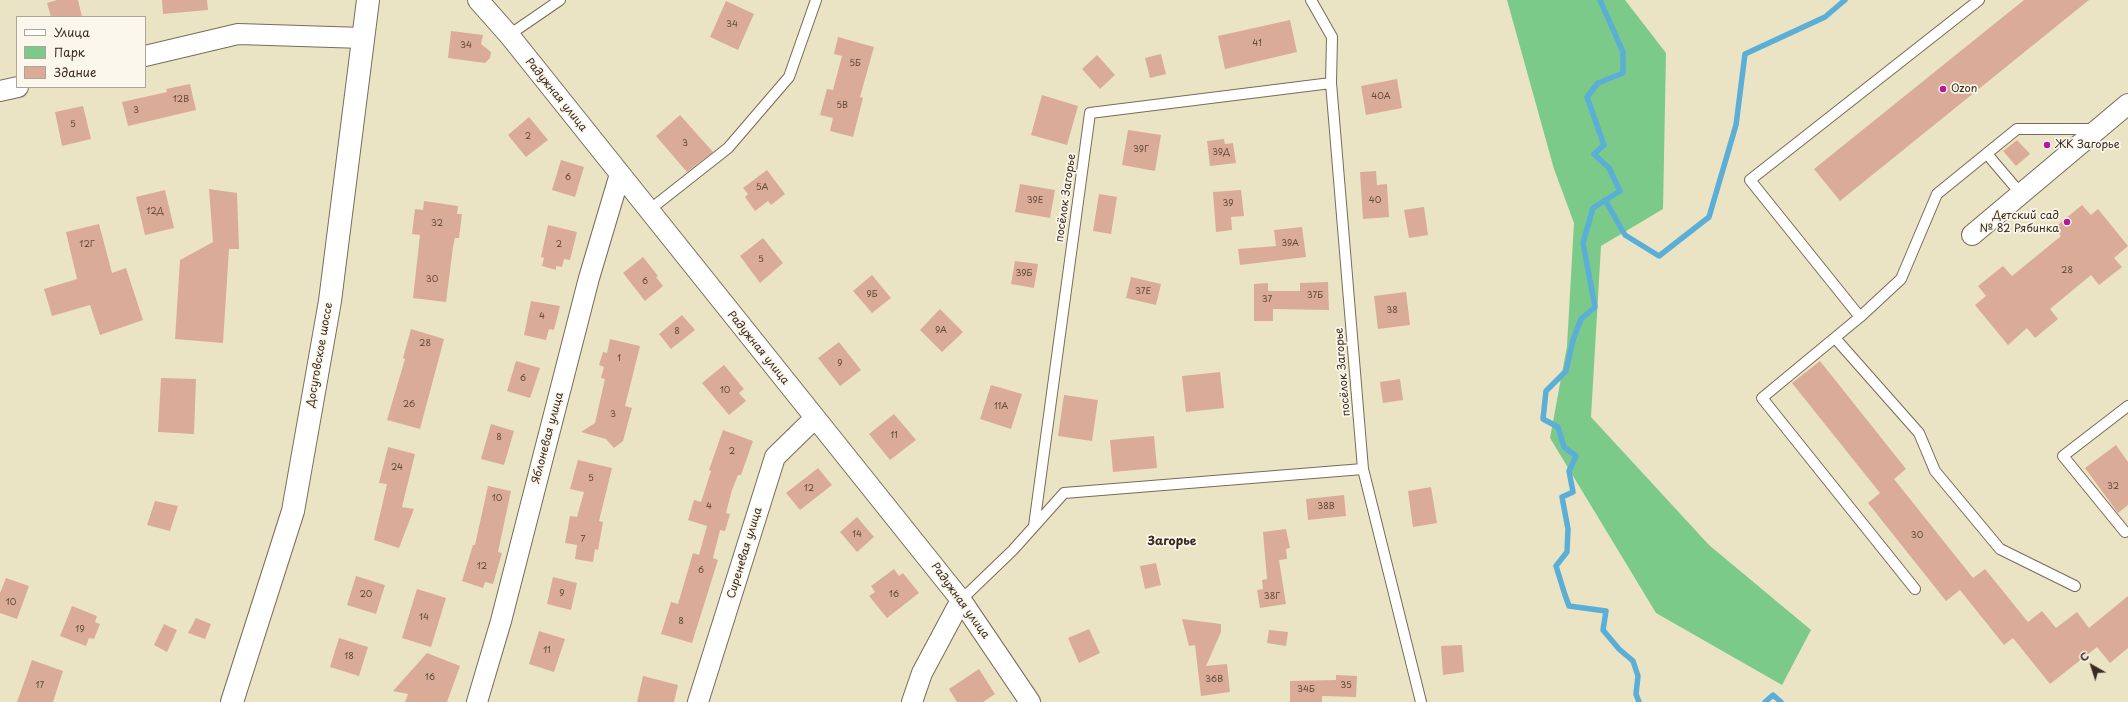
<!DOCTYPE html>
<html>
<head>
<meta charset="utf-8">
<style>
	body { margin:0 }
	#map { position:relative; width:2128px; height:702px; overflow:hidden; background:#eae4c4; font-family:"Playpen Sans",sans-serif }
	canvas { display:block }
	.legend { position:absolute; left:16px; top:16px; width:130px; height:72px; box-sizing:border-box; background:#fbf7ec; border:1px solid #aea59a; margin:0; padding:5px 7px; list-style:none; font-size:12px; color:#3b2a1e }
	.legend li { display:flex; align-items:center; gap:8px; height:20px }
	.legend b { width:20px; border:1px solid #aea59a }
	.north { position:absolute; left:2072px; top:646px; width:40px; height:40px; -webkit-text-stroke:3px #fbf7ec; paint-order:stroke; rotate:321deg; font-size:11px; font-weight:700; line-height:16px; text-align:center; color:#3b2a1e }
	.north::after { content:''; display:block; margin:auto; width:14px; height:18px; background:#3b2a1e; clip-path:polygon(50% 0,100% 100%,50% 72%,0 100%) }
</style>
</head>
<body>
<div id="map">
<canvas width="2128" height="702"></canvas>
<ul class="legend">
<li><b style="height:5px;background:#fff"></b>Улица</li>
<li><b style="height:11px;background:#7cca8a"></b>Парк</li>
<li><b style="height:11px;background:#daac98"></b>Здание</li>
</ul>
<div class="north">С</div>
</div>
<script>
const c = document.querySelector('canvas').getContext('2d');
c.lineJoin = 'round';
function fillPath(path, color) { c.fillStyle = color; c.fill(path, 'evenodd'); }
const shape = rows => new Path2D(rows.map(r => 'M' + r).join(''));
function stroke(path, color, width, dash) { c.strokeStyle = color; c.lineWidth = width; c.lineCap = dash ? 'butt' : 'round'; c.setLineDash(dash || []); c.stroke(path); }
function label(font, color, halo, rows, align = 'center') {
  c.font = font + ' "Playpen Sans",sans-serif'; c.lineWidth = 3.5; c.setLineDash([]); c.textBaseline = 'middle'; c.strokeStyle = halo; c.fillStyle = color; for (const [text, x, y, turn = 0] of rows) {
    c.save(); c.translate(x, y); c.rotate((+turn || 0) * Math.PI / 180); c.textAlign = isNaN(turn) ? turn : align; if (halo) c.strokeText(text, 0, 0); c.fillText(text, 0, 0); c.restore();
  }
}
const green = shape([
	[1507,0,1625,0,1666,53,1663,209,1601,246,1591,417,1709,545,1811,630,1782,685,1656,613,1550,438,1567,346,1574,223,1554,169]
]);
const stream = shape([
	[1600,0,1623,52,1623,73,1598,83,1587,97,1604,145,1594,154,1609,168,1620,191,1593,208,1583,243,1595,307,1581,319,1573,340,1566,371,1546,391,1543,419,1558,427,1564,447,1576,456,1569,471,1573,492,1562,497,1568,529,1567,552,1556,566,1565,595,1569,606,1606,611,1603,630,1619,649,1633,661,1638,676,1636,694,1639,702],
	[1605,200,1625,235,1659,256,1709,217,1736,125,1745,54,1825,17,1845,0],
	[1765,702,1773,695,1781,702]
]);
const building = shape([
	[57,0,78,0,82,17,51,17,47,3],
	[162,0,207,0,208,10,163,14],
	[2024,0,2089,0,1840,201,1814,169],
	[726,1,754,14,738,50,710,37],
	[1290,20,1297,52,1225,69,1218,36],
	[451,31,483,35,481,44,491,52,490,58,485,63,448,58],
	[838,37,874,47,860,97,863,98,853,137,830,131,833,118,820,115,827,89,833,90,842,56,834,54],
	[1161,54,1166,74,1150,78,1145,58],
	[1097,55,1115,75,1100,89,1082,69],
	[1397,79,1402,108,1366,115,1361,86],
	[190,84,196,110,128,126,122,102,167,92,166,89],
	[1042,95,1078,106,1067,145,1031,135],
	[83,106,91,139,62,146,55,112],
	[680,115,713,152,687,172,656,136],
	[529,117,548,140,526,157,508,135],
	[1128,130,1161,135,1155,171,1122,165],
	[1224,139,1225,144,1233,143,1236,163,1210,166,1207,141],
	[2017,140,2030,154,2016,166,2003,151],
	[561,160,584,167,575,197,552,190],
	[767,170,785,194,771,205,768,201,755,211,745,197,748,194,743,188],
	[1376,171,1377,185,1387,184,1389,217,1363,219,1360,172],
	[1020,184,1055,190,1050,218,1015,212],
	[209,189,237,193,239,249,229,249,223,343,175,339,180,260,213,242],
	[165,190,174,228,145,235,136,197],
	[1241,190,1244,216,1231,217,1232,230,1216,232,1213,192],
	[1099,194,1117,197,1111,234,1093,231],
	[424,201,458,206,457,214,462,214,459,238,455,238,453,247,446,302,413,298,420,235,412,234,415,209,423,210],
	[2082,205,2091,215,2098,209,2128,246,2114,258,2122,267,2099,285,2091,275,2050,309,2058,319,2035,338,2027,328,2008,345,1975,305,1986,296,1978,286,2003,266,2012,276,2061,236,2054,228],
	[1424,207,1428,235,1409,238,1404,210],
	[99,224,112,273,126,268,143,320,100,335,90,305,52,316,44,289,77,279,66,232],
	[548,225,577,232,570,260,564,259,562,267,556,266,556,270,542,266,544,258,541,257],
	[1302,227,1306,257,1240,265,1238,249,1276,246,1274,230],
	[763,238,783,263,760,283,740,256],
	[643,257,658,276,656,277,663,286,645,301,623,273],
	[1015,261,1038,264,1034,288,1011,284],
	[872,275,891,298,872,313,853,291],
	[1131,277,1161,284,1156,305,1126,298],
	[1328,282,1329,310,1273,309,1273,321,1254,321,1254,284,1268,283,1268,291,1300,291,1300,283],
	[1406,292,1410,325,1378,329,1374,296],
	[531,301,560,306,554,330,549,329,546,340,524,335],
	[940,309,963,332,942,352,920,330],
	[682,315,695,330,671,349,659,334],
	[411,329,444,339,420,429,387,420,405,359,403,358],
	[610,339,640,346,625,406,632,408,623,441,614,448,606,439,581,432,595,423,605,379,601,378,604,367,599,365,603,352,607,353],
	[839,342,861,370,840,386,818,358],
	[516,361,540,368,530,398,507,391],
	[1820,361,1906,469,1894,479,1973,578,1985,569,2028,622,2042,611,2056,628,2077,612,2089,628,2128,596,2128,648,2110,663,2097,647,2050,684,2013,638,2004,645,1960,590,1946,601,1868,503,1880,493,1792,383],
	[724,365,744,389,739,393,746,401,729,415,702,383],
	[1220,372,1224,408,1186,412,1182,376],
	[161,378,196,379,194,434,158,432],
	[1400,379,1403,400,1383,403,1380,382],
	[991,385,1022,394,1011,429,980,419],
	[1064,395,1098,400,1092,441,1058,436],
	[894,414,916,440,890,460,869,434],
	[491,424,514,431,504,465,481,459],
	[723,430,753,441,741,475,738,475,732,490,726,513,730,514,725,531,720,530,713,558,718,560,692,643,661,634,671,602,678,604,693,553,699,555,707,526,688,520,694,500,701,502,711,471,709,470],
	[1154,436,1157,468,1113,472,1110,440],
	[2116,445,2128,462,2128,505,2118,513,2085,468],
	[388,447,415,454,402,507,414,509,399,548,374,540,387,484,379,483],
	[578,460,612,468,599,521,603,522,598,550,595,549,593,562,575,559,577,545,565,543,570,516,577,517,584,492,570,489],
	[818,468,832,485,800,510,786,493],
	[488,486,511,491,498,552,502,553,493,584,485,582,483,588,462,581,473,545,475,545],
	[1431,487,1437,523,1413,527,1408,491],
	[1344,495,1346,516,1308,520,1306,499],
	[155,501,178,506,170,531,147,525],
	[857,517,874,537,857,552,840,532],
	[1286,529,1290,548,1286,549,1287,559,1279,560,1286,604,1260,608,1257,590,1263,589,1262,580,1267,579,1263,532],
	[1156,563,1161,585,1145,589,1140,566],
	[894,569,899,576,903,573,919,593,887,618,869,596,875,592,871,586],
	[356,576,385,585,376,614,347,605],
	[553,577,577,583,571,610,547,604],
	[6,578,29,586,17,619,0,613,0,593],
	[417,589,446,598,431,647,402,638],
	[72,606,97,616,95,622,100,624,94,639,89,638,86,646,60,636],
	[196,618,211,624,205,639,188,633],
	[1182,619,1221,624,1221,632,1206,666,1227,664,1230,692,1201,696,1195,645,1189,646],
	[164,624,177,630,167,652,154,645],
	[1089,629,1100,653,1079,663,1068,638],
	[1269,630,1288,632,1286,646,1267,643],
	[539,631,565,639,554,672,529,664],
	[339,638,368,647,359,676,330,667],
	[1462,645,1464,672,1443,675,1441,646],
	[427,653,460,666,447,702,405,702,408,694,393,691],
	[32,660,63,671,53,702,17,702],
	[979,669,995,694,983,702,957,702,949,689],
	[1336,675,1357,676,1356,697,1322,696,1322,702,1290,702,1290,681,1336,680],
	[643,676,678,685,674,702,637,702]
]);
const service = shape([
	[509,35,560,0],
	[1987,154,2021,194],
	[648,211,728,148,789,77,816,0],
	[1860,317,1750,180,1979,0],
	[1835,338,1919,433,1935,471,2000,549,2075,586],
	[1363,469,1421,702],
	[1034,526,1090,113,1331,83],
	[2125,532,2063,456,2128,406],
	[1915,589,1762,398,1860,317,1901,279,1937,194,2017,129,2096,129],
	[961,600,1013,550,1064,493,1363,469,1331,83,1332,37,1311,0]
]);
const minor = shape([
	[478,0,509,35,961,600,1030,702],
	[145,56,238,34,363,38],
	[0,91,18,87],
	[1972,235,2128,104],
	[477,702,501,621,589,278,620,174],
	[698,702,775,457,815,418],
	[912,702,922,673,961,600]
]);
const secondary = shape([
	[232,702,293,511,330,301,368,0]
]);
const markers = [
	[1943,89,4,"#b5179e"],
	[2047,145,4,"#b5179e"],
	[2067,222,4,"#b5179e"]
];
const numberNames = [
	["34",732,25],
	["41",1257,44],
	["34",466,46],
	["5Б",855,64],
	["40А",1381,97],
	["12В",181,100],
	["5В",842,106],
	["3",136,111],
	["5",73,125],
	["2",528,137],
	["3",685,144],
	["39Г",1141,150],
	["39Д",1221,153],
	["6",568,178],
	["5А",762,188],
	["39Е",1035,201],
	["40",1375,201],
	["39",1228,204],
	["12Д",155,212],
	["32",437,224],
	["39А",1290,244],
	["12Г",87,245],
	["2",559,245],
	["5",761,260],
	["28",2067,271],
	["39Б",1024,274],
	["30",432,280],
	["6",645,282],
	["37Е",1143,292],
	["9Б",872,295],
	["37Б",1315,296],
	["37",1267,300],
	["38",1392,311],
	["4",542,317],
	["9А",941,331],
	["8",677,332],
	["28",425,344],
	["1",619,359],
	["9",840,364],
	["6",523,379],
	["10",725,391],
	["26",409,405],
	["11А",1001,407],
	["3",613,415],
	["11",894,436],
	["8",499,438],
	["2",732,452],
	["24",397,468],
	["5",591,479],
	["32",2113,487],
	["12",809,489],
	["10",497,499],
	["4",709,507],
	["38В",1326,507],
	["14",857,535],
	["30",1917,536],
	["7",583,540],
	["12",482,567],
	["6",701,571],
	["9",562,594],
	["20",366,595],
	["16",894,595],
	["38Г",1272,597],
	["10",11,603],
	["14",424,618],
	["8",681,622],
	["19",80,630],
	["11",547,651],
	["18",349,657],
	["16",430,678],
	["36В",1214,680],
	["17",40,686],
	["35",1346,686],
	["34Б",1306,690]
];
const poiNames = [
	["Ozon",1951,89],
	["ЖК Загорье",2055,145],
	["Детский сад",2059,216,"right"],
	["№ 82 Рябинка",2059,229,"right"]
];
const streetNames = [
	["Радужная улица",556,95,51],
	["посёлок Загорье",1066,198,-82],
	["Радужная улица",758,348,51],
	["Досуговское шоссе",320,355,-80],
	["посёлок Загорье",1343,372,-95],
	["Яблоневая улица",548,438,-75],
	["Сиреневая улица",745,553,-73],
	["Радужная улица",960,601,54]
];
const neighbourhoodNames = [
	["Загорье",1172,542]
];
fillPath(green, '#7cca8a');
stroke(stream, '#5bafd7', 5.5);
fillPath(building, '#daac98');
stroke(service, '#786b58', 12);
stroke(minor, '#786b58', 22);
stroke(secondary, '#786b58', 24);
stroke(service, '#fff', 10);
stroke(minor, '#fff', 20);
stroke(secondary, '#fff', 22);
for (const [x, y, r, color] of markers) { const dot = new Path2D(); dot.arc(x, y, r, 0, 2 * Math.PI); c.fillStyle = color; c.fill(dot); stroke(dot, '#fbf7ec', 1.5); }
label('9px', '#634a3c', null, numberNames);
label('11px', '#3b2a1e', '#fbf7ec', poiNames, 'left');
label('11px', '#3b2a1e', '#fbf7ec', streetNames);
label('bold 12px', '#3b2a1e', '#fbf7ec', neighbourhoodNames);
</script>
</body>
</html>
